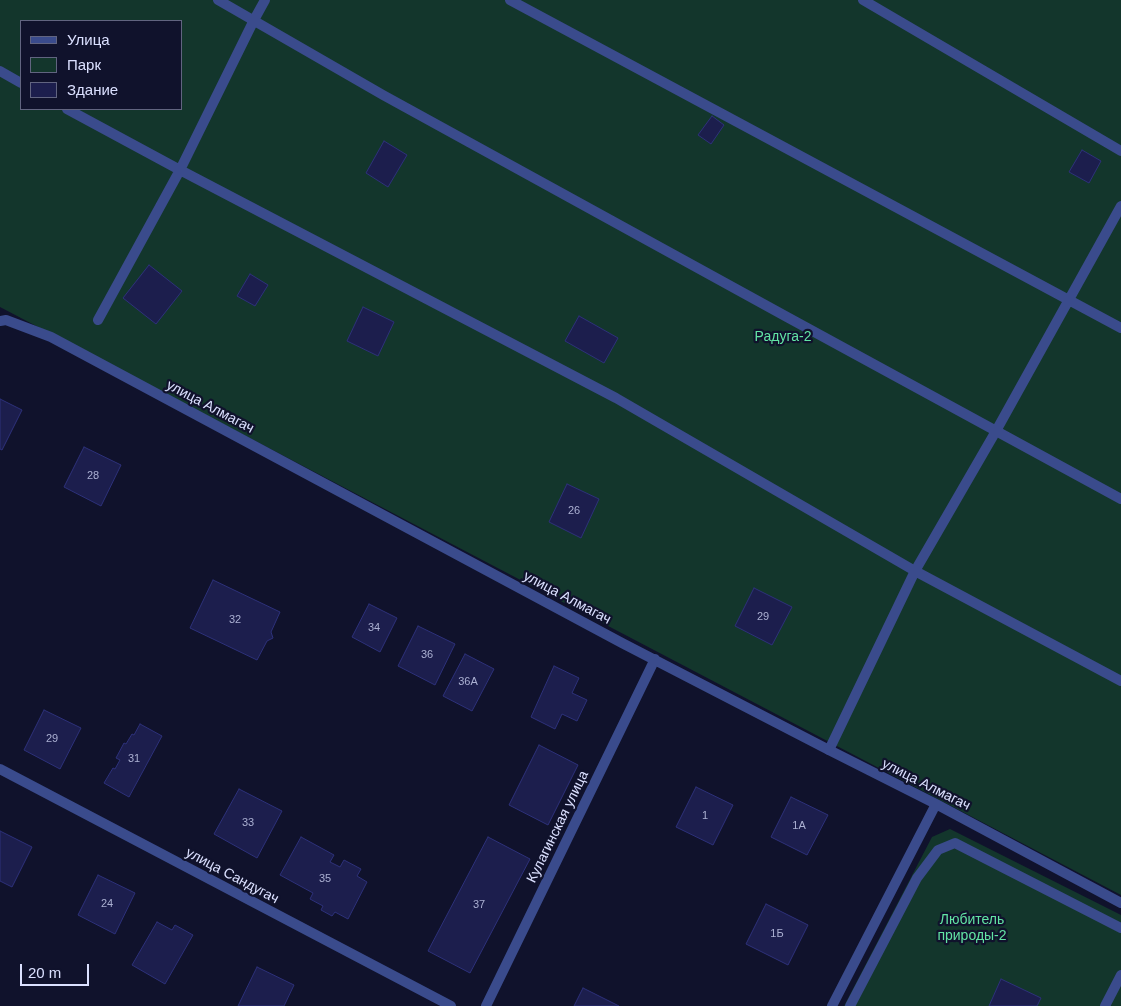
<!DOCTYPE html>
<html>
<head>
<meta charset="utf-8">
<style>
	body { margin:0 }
	#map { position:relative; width:1121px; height:1006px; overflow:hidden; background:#10122c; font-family:Helvetica,sans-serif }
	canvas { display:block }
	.legend { position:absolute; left:20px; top:20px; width:162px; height:90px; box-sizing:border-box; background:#10122c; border:1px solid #616480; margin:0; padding:6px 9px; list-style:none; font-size:15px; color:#dbe0ff }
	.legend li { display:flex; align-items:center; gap:10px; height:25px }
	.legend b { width:25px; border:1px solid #616480 }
	.scale { position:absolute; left:20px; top:964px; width:69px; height:22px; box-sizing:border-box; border:2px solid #dbe0ff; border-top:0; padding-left:6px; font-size:15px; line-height:18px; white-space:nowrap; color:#dbe0ff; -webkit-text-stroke:4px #10122c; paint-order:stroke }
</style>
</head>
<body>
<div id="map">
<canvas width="1121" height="1006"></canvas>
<ul class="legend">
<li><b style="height:6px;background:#3a4b8c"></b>Улица</li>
<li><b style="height:14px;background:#13362c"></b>Парк</li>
<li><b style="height:14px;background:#1c1e4d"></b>Здание</li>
</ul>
<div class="scale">20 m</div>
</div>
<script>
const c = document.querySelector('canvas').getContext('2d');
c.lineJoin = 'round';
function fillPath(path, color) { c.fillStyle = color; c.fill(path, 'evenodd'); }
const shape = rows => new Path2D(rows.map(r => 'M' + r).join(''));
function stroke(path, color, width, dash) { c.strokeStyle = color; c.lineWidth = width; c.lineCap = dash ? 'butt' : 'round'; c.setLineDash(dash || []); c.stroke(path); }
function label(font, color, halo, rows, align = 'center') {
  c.font = font + ' Helvetica,sans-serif'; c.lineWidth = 4.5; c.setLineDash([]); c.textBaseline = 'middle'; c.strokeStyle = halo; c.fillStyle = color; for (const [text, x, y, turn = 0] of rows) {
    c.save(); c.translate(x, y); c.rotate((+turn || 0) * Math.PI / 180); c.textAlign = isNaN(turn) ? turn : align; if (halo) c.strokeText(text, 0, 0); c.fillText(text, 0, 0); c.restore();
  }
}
const green = shape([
	[0,0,1121,0,1121,895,0,307],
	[21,21,181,21,181,109,21,109],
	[950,829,1121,915,1121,1006,844,1006,932,837]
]);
const building = shape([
	[712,116,724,125,711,144,698,135,712,116],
	[384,141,407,155,388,187,366,173,384,141],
	[1082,150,1101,161,1089,183,1069,172,1082,150],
	[149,265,182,291,156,324,123,298,149,265],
	[250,274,268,285,255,306,237,296,250,274],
	[363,307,394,322,378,356,347,341,363,307],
	[579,316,618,338,604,363,565,341,579,316],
	[0,399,22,410,2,450,0,449,0,399],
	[84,447,121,465,101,506,64,487,84,447],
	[567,484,599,499,581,538,549,522,567,484],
	[213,580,280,612,271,632,273,638,267,641,257,660,190,628,213,580],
	[754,588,792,607,772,645,735,626,754,588],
	[369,604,397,618,380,652,352,637,369,604],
	[418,626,455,644,435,685,398,666,418,626],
	[465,654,494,669,472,711,443,696,465,654],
	[554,666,579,678,572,693,587,700,577,721,562,714,555,729,531,717,554,666],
	[44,710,81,728,60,769,24,750,44,710],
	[140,724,162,736,129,797,104,783,113,768,115,769,120,760,116,758,124,743,126,744,132,734,134,735,140,724],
	[539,745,578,765,548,825,509,805,539,745],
	[696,787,733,805,713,845,676,827,696,787],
	[239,789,282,811,257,858,214,834,239,789],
	[791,797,828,815,807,855,771,837,791,797],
	[0,831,32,847,12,887,0,881,0,831],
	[301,837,334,855,330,862,340,867,344,860,361,869,357,876,367,882,348,919,335,912,332,916,321,910,323,906,310,899,313,893,280,875,301,837],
	[488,837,530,859,470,973,428,951,488,837],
	[98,875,135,893,115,934,78,915,98,875],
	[766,904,808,925,788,965,746,944,766,904],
	[157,922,172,930,175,925,193,935,165,984,132,965,157,922],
	[257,967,294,985,284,1006,238,1006,257,967],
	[1001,979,1041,998,1037,1006,989,1006,1001,979],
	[583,988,619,1006,574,1006,583,988]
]);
const lane = shape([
	[218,0,383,95,787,317,1121,499],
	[510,0,1121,328],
	[863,0,1121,151],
	[0,71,21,83],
	[67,109,180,170,616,398,915,571,1121,681],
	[98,320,180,170,254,20,265,0],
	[829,750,915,571,996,431,1121,206],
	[850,1006,917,878,938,850,955,843,1121,928],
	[1105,1006,1121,975]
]);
const street = shape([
	[0,321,6,320,51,337,622,643,829,750,936,804,1121,903],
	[0,769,451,1006],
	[486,1006,655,659],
	[832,1006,936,804]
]);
const numberNames = [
	["28",93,476],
	["26",574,511],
	["29",763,617],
	["32",235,620],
	["34",374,628],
	["36",427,655],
	["36А",468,682],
	["29",52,739],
	["31",134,759],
	["1",705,816],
	["33",248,823],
	["1А",799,826],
	["35",325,879],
	["24",107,904],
	["37",479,905],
	["1Б",777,934]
];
const parkNames = [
	["Радуга-2",783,337],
	["Любитель",972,920],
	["природы-2",972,936]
];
const streetNames = [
	["улица Алмагач",210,407,28],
	["улица Алмагач",567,598,28],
	["улица Алмагач",926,785,27],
	["Кулагинская улица",558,827,-64],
	["улица Сандугач",232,876,28]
];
fillPath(green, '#13362c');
fillPath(building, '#1c1e4d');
stroke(building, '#2d317a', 1);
stroke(lane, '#3a4b8c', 10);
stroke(street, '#3a4b8c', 10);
label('11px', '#abb0d2', null, numberNames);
label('14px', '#62e4a4', '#10122c', parkNames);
label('14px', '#dbe0ff', '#10122c', streetNames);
</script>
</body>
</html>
